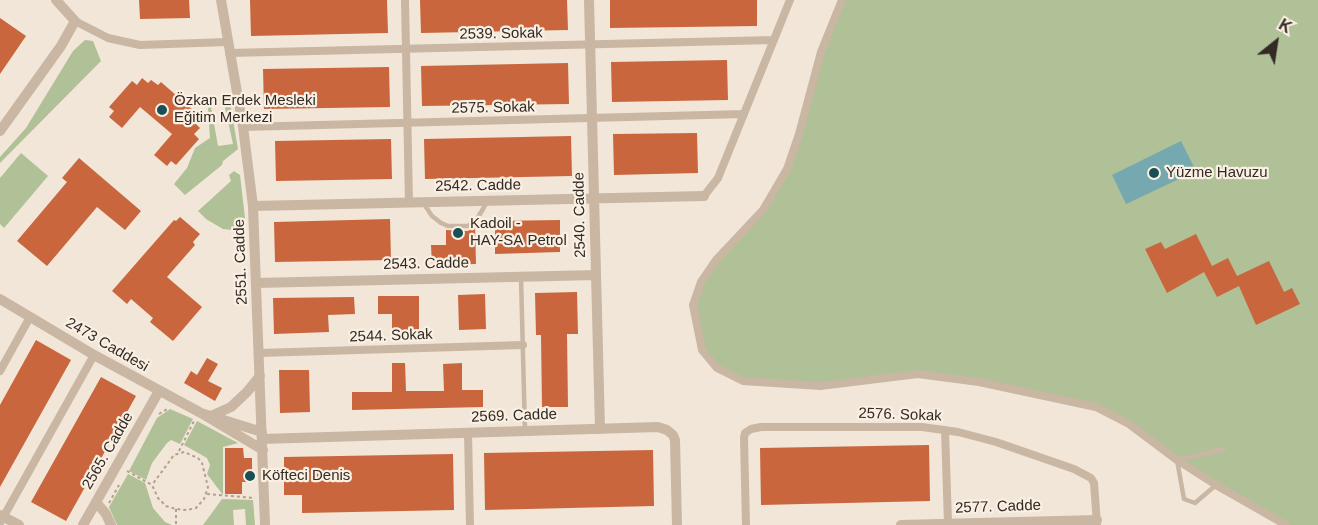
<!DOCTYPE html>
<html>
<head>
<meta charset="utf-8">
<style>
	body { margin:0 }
	#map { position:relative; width:1318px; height:525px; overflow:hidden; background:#f1e6d7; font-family:Helvetica,sans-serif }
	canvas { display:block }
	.north { position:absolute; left:1246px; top:12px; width:60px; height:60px; -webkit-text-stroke:4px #f9f0e3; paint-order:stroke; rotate:30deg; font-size:16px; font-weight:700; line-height:24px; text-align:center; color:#342a25 }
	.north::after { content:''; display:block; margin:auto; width:21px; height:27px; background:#342a25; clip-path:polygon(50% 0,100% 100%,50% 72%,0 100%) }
</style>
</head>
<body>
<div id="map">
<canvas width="1318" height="525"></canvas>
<div class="north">K</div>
</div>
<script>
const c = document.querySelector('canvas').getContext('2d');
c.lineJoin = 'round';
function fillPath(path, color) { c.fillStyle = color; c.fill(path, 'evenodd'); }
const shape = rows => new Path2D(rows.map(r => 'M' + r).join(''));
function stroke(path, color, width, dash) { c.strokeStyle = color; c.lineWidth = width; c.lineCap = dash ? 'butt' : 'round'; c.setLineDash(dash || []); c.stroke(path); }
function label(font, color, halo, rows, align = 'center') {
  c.font = font + ' Helvetica,sans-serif'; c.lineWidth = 4.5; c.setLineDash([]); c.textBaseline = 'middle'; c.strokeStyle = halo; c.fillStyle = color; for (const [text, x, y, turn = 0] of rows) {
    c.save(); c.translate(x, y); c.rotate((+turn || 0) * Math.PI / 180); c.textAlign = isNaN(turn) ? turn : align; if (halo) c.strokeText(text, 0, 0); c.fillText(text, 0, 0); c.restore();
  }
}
const green = shape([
	[842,0,1318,0,1318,525,1286,525,1096,407,918,374,820,386,743,381,717,368,702,350,693,305,701,282,746,230,787,169,821,52],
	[85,40,93,41,101,61,0,163,0,157,26,128,73,51],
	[230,102,238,149,223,161,222,165,185,195,174,184,187,168,195,148,210,138,208,108,211,107,218,146,233,144,224,103],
	[21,153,48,176,4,228,0,224,0,178],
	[234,171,240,175,245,218,232,230,223,229,206,219,198,211,231,181,229,175],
	[170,409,193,419,180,444,171,440,167,443,152,463,146,480,129,471,157,418],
	[197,421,238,443,223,447,223,495,207,474,210,465,207,458,184,445],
	[128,474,145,483,153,508,165,522,172,525,117,525,109,507],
	[222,499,253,500,255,525,246,525,245,509,233,510,234,525,203,525]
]);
const water = shape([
	[1181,141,1196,171,1126,204,1112,175]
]);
const building = shape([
	[139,0,189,0,190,18,140,19],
	[250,0,387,0,388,33,251,36],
	[420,0,567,0,568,30,421,33],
	[610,0,757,0,757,26,610,28],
	[0,18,26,36,0,74],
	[727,60,728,100,612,102,611,62],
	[568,63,569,104,422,106,421,66],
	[389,67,390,107,264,109,263,69],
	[142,78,148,83,151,80,158,85,161,82,193,110,190,113,197,119,194,122,200,128,194,134,199,139,176,165,171,161,167,166,154,155,172,134,140,107,122,128,109,117,114,111,109,107,132,81,137,85],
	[697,133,698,173,614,175,613,134],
	[571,136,572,176,425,179,424,139],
	[391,139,392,179,276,181,275,141],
	[79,158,141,211,125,230,97,207,47,266,17,241,67,182,62,178],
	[180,217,200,234,193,242,195,245,167,277,202,307,173,341,150,322,153,318,131,299,127,304,112,291,174,220,176,221],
	[390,219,391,260,275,262,274,222],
	[560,220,560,252,495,254,495,221],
	[475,226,476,264,432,265,431,245,446,245,446,230,468,231],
	[1196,234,1212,266,1228,258,1237,276,1269,261,1284,292,1292,288,1300,304,1256,325,1239,286,1217,297,1204,272,1167,293,1145,249,1161,242,1165,249],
	[577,292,578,334,567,334,568,407,542,407,541,335,536,335,535,293],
	[485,294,486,329,459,330,458,295],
	[378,296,419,296,419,331,392,331,392,314,378,314],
	[354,297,355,314,328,315,329,332,274,334,273,298],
	[36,340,71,360,0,487,0,405],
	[207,358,218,364,208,381,222,388,215,401,184,383,191,371,197,375],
	[392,363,405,363,406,391,444,391,443,364,462,363,462,390,483,390,483,407,352,410,352,392,392,392],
	[279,370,309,370,310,412,280,413],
	[101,377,136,396,66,521,31,502],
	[929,445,930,501,761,505,760,448],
	[225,448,243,448,244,458,252,458,252,472,247,472,247,482,242,482,242,494,225,494],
	[653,450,654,506,485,510,484,453],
	[453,454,454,510,302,513,302,495,284,495,284,457]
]);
const path = shape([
	[159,414,169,408],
	[179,451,194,421],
	[127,471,152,485,158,498,166,506,176,509,187,510,196,508,204,499,208,487,202,463,198,458,184,452,174,455,152,485],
	[207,494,255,498],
	[109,503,119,485],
	[176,509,176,525]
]);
const service = shape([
	[424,204,432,216,441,223,448,226,468,226,477,219,487,202],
	[521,278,525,431],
	[1216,485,1195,503,1184,499,1177,460,1224,449]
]);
const minor = shape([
	[405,0,409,203],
	[842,0,821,52,799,134,787,169,763,210,716,260,701,282,693,305,702,350,717,368,743,381,820,386,918,374,979,382,1096,407,1129,424,1177,460,1216,485,1286,525],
	[75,21,108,38,140,45,227,42],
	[229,53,774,40],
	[243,127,744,114],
	[704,196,718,178,790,0],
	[259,353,523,345],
	[0,371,30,317],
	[945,430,948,524],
	[468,433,470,525],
	[0,523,94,355],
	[746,525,744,438,745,433,751,429,761,427,922,427,958,432,996,442,1074,469,1091,478,1094,483,1097,524]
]);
const tertiary = shape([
	[221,0,243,127,253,206,265,525],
	[589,0,600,429],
	[0,131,61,46,75,21,56,0],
	[253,206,704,196],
	[256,283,596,275],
	[0,299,94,355,201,413],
	[211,416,231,407,247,392,260,376],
	[262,432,201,413,263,450],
	[262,439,658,427,667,430,673,435,675,440,677,525],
	[96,502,106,514,111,525],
	[0,515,19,525],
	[83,525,159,391],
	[901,525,1097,520]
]);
const markers = [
	[162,110,6,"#1a4f56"],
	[1154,173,6,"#1a4f56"],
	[458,233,6,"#1a4f56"],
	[250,476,6,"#1a4f56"]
];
const streetNames = [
	["2539. Sokak",501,34,-1],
	["2575. Sokak",493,108,-1],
	["2542. Cadde",478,186,-1],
	["2540. Cadde",580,215,-91],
	["2551. Cadde",241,262,-92],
	["2543. Cadde",426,264,-1],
	["2544. Sokak",391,336,-2],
	["2473 Caddesi",107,345,30],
	["2576. Sokak",900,415,2],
	["2569. Cadde",514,416,-2],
	["2565. Cadde",108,451,-60],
	["2577. Cadde",998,507,-2]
];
const poiNames = [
	["Özkan Erdek Mesleki",174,101],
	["Eğitim Merkezi",174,118],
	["Yüzme Havuzu",1166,173],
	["Kadoil -",470,224],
	["HAY-SA Petrol",470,241],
	["Köfteci Denis",262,476]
];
fillPath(green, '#b0c097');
fillPath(water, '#75a9af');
fillPath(building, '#c9663d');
stroke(path, '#b5a08d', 2, [3, 3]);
stroke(service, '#c9b6a3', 4.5);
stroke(minor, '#c9b6a3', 8);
stroke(tertiary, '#c9b6a3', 10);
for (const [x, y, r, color] of markers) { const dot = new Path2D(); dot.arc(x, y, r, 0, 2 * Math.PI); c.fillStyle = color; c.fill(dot); stroke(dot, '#f9f0e3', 2); }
label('15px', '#342a25', '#f9f0e3', streetNames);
label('15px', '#342a25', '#f9f0e3', poiNames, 'left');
</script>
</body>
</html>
